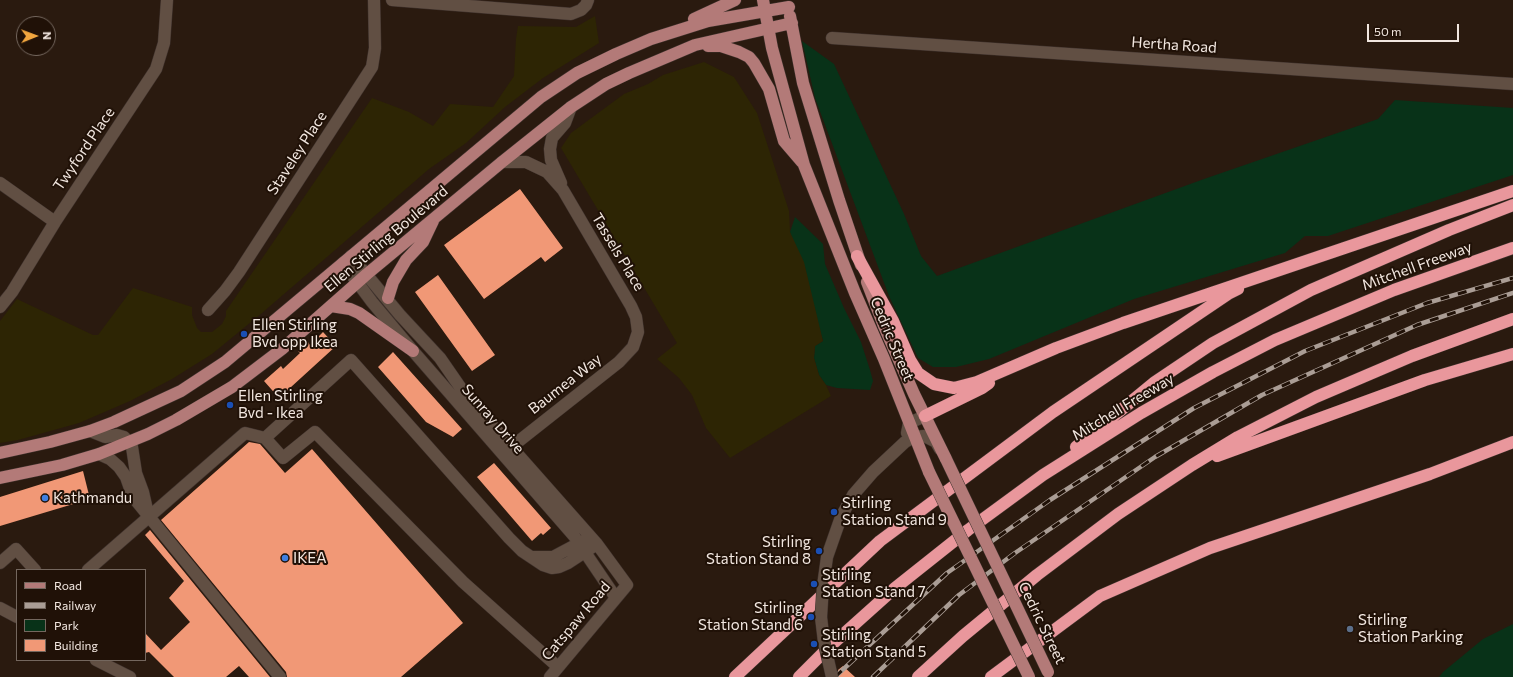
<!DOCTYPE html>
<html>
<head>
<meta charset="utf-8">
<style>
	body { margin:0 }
	#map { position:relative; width:1513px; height:677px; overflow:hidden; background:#2a1a0f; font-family:Commissioner,sans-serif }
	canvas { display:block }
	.legend { position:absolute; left:16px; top:569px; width:130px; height:92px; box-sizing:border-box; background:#201107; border:1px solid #74675e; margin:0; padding:5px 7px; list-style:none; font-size:12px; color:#f2e7e0 }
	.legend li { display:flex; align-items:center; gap:8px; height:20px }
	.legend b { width:20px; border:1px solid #74675e }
	.north { position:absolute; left:16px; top:16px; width:40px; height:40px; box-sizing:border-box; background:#201107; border:1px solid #74675e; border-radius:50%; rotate:89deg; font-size:11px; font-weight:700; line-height:16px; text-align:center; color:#f2e7e0 }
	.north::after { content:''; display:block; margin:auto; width:14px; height:18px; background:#f1a63f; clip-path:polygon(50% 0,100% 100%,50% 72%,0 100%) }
	.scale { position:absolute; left:1367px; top:24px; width:92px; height:18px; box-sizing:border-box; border:2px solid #f2e7e0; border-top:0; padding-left:5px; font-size:12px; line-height:14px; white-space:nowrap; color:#f2e7e0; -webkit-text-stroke:3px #201107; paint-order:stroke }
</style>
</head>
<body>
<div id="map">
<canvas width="1513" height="677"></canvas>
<ul class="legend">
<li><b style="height:5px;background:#b37a78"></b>Road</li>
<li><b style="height:5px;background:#aa9d95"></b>Railway</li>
<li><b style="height:11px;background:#083218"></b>Park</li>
<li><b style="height:11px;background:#f19876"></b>Building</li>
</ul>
<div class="north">N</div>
<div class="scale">50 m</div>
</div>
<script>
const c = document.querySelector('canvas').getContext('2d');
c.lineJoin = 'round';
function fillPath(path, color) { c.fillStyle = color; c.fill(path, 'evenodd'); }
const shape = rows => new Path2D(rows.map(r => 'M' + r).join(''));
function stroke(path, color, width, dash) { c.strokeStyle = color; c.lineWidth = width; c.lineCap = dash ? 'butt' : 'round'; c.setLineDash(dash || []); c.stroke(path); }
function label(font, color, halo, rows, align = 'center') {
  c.font = font + ' Commissioner,sans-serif'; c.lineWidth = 4; c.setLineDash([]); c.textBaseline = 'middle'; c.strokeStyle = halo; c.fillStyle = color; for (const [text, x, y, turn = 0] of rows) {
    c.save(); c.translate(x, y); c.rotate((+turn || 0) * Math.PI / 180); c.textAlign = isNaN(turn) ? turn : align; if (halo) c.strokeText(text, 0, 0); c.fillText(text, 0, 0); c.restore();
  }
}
const green = shape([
	[802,41,834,64,904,214,921,256,937,276,1204,179,1378,119,1395,100,1513,108,1513,175,1328,236,1305,236,1285,253,1134,299,989,359,956,367,933,367,918,358,889,296,815,98],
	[795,217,823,244,825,264,844,308,861,342,870,370,873,381,870,390,837,388,826,385,819,375,814,358,815,346,823,341,790,232],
	[1513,624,1513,677,1439,677,1443,672,1483,639]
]);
const sand = shape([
	[595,16,599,43,543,78,505,107,466,143,429,169,262,313,212,354,172,379,130,401,79,423,18,440,0,443,0,321,17,299,93,335,98,335,133,288,192,307,192,315,197,328,201,332,212,332,222,324,226,316,226,311,372,98,409,112,433,126,450,104,493,107,514,76,516,39,518,26,576,27],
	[704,62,734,77,757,113,789,211,790,232,804,262,823,341,815,346,814,358,819,375,826,385,831,396,730,458,706,428,692,395,679,378,657,359,677,343,561,148,571,133,624,94,648,84,663,75]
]);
const building = shape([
	[520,189,563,248,545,262,541,257,484,299,444,245],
	[438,275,495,355,472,371,415,292],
	[323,332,336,346,279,398,264,381,281,366,283,369,300,353,298,351,308,342,310,345],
	[393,352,462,429,453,437,426,422,378,367],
	[249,442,260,444,285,473,312,449,463,623,401,677,287,677,286,672,161,520],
	[494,463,551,528,543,535,541,533,532,541,477,477],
	[83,471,90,499,0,526,0,497],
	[150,530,270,677,249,677,239,666,226,677,174,677,149,652,145,653,145,633,161,650,190,622,169,598,184,581,145,535],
	[843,666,855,677,839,677,838,670]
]);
const minor = shape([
	[392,0,571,14,581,10,586,5,588,0],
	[832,38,1513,84],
	[502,162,526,162,547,172,563,190,631,306,636,317,638,332,633,347,619,362,505,452],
	[0,183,55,222],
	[561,183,551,160,550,149,552,138,565,123,571,107],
	[351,256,400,315,440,358,467,397,597,544,627,585,550,677],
	[343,263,372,302,413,351,574,536,616,598],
	[0,307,12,292,55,222,156,69,164,43,167,0],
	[208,310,225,291,239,272,372,67,375,48,374,0],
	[90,431,105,437,117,435,124,437,129,442,132,447,136,473,143,492,148,514],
	[907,433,909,423,925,416],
	[99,454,110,459,119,467,126,477,133,497,280,677],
	[531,557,553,557,585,540],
	[0,563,16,549,35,570],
	[88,570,245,433,265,438],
	[823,586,827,557,841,517,853,495,873,472,905,442,914,437,924,436,936,442,940,449],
	[0,608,17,617],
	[821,617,824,642],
	[96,660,130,677],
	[558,667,463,582,315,432,283,458,265,438,351,360,509,538,522,551,543,565,552,568,559,567,568,563,597,544]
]);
const major = shape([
	[763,0,772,48,804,165,855,293,884,359,929,472],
	[790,16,803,83,839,200,861,265],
	[694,19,735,0],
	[708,46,721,46,739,52,749,57,754,63,769,89,784,141,802,162],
	[867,282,884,326,914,394,946,459],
	[388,298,393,282,406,260,423,242,433,221],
	[331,306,350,309,359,313,413,351],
	[0,453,50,442,90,431,114,422,181,391,225,362,541,97,577,73,616,54,651,39,708,21,789,7],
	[0,478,62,465,99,454,148,434,176,420,232,387,282,349,367,274,502,162,571,107,606,84,629,73,695,45,792,23]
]);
const highway = shape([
	[857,256,893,321,910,360,918,373,934,384,954,388,977,382,1056,348,1123,323,1513,191],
	[925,416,982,388,989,383],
	[1076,447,1155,382,1213,343,1311,290,1449,230,1513,205],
	[1217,456,1425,380,1513,354],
	[735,677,880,541,1053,412,1228,294,1238,289],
	[799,677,828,648,895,588,968,530,1043,475,1141,413,1213,372,1275,340,1394,290,1513,248],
	[918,677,963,636,1037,575,1118,514,1192,465,1238,437,1316,397,1412,356,1513,319],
	[991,677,1100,596,1210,548,1430,474,1513,442]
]);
const rail = shape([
	[835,677,947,573,1050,500,1194,408,1305,351,1427,303,1513,278],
	[873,677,959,595,1015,553,1155,457,1262,395,1417,325,1513,293]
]);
const minorBridge = shape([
	[821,617,823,586],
	[824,642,832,677]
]);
const majorBridge = shape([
	[946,459,1048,672],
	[929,472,1029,677]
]);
const markers = [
	[244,334,4,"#1a4fb4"],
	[230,405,4,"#1a4fb4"],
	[45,498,4,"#3f7fe0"],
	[834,512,4,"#1a4fb4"],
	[819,551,4,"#1a4fb4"],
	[285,558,4,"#3f7fe0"],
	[814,584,4,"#1a4fb4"],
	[811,617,4,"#1a4fb4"],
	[1350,629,4,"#5c6f8a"],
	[814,644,4,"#1a4fb4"]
];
const streetNames = [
	["Hertha Road",1174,45,4],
	["Twyford Place",84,149,-56],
	["Staveley Place",297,153,-57],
	["Ellen Stirling Boulevard",386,239,-40],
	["Tassels Place",618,252,59],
	["Mitchell Freeway",1417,266,-20],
	["Cedric Street",892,339,67],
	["Baumea Way",565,384,-38],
	["Mitchell Freeway",1123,407,-31],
	["Sunray Drive",493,419,49],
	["Catspaw Road",576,621,-50],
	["Cedric Street",1042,623,64]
];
const poiNames = [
	["Ellen Stirling",252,325],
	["Bvd opp Ikea",252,342],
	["Ellen Stirling",238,396],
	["Bvd - Ikea",238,413],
	["Kathmandu",53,498],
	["Stirling",842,503],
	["Station Stand 9",842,520],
	["Stirling",811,542,"right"],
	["Station Stand 8",811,559,"right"],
	["IKEA",293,558],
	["Stirling",822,575],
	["Station Stand 7",822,592],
	["Stirling",803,608,"right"],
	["Station Stand 6",803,625,"right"],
	["Stirling",1358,620],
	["Station Parking",1358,637],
	["Stirling",822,635],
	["Station Stand 5",822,652]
];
fillPath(green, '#083218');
fillPath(sand, '#2d2504');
fillPath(building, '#f19876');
stroke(minor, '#3f322d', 13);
stroke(major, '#3f322d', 13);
stroke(highway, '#3f322d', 13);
stroke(minor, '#614f43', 12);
stroke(major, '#b37a78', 12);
stroke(highway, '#e9979c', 12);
stroke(rail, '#aa9d95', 4.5);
stroke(rail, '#201107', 3, [9]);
stroke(minorBridge, '#3f322d', 13, []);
stroke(majorBridge, '#3f322d', 13, []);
stroke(minorBridge, '#614f43', 12);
stroke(majorBridge, '#b37a78', 12);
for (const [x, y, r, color] of markers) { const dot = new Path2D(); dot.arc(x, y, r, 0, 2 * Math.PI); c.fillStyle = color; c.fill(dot); stroke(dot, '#201107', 1.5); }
label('15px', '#f2e7e0', '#201107', streetNames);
label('15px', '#f2e7e0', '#201107', poiNames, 'left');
</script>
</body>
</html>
